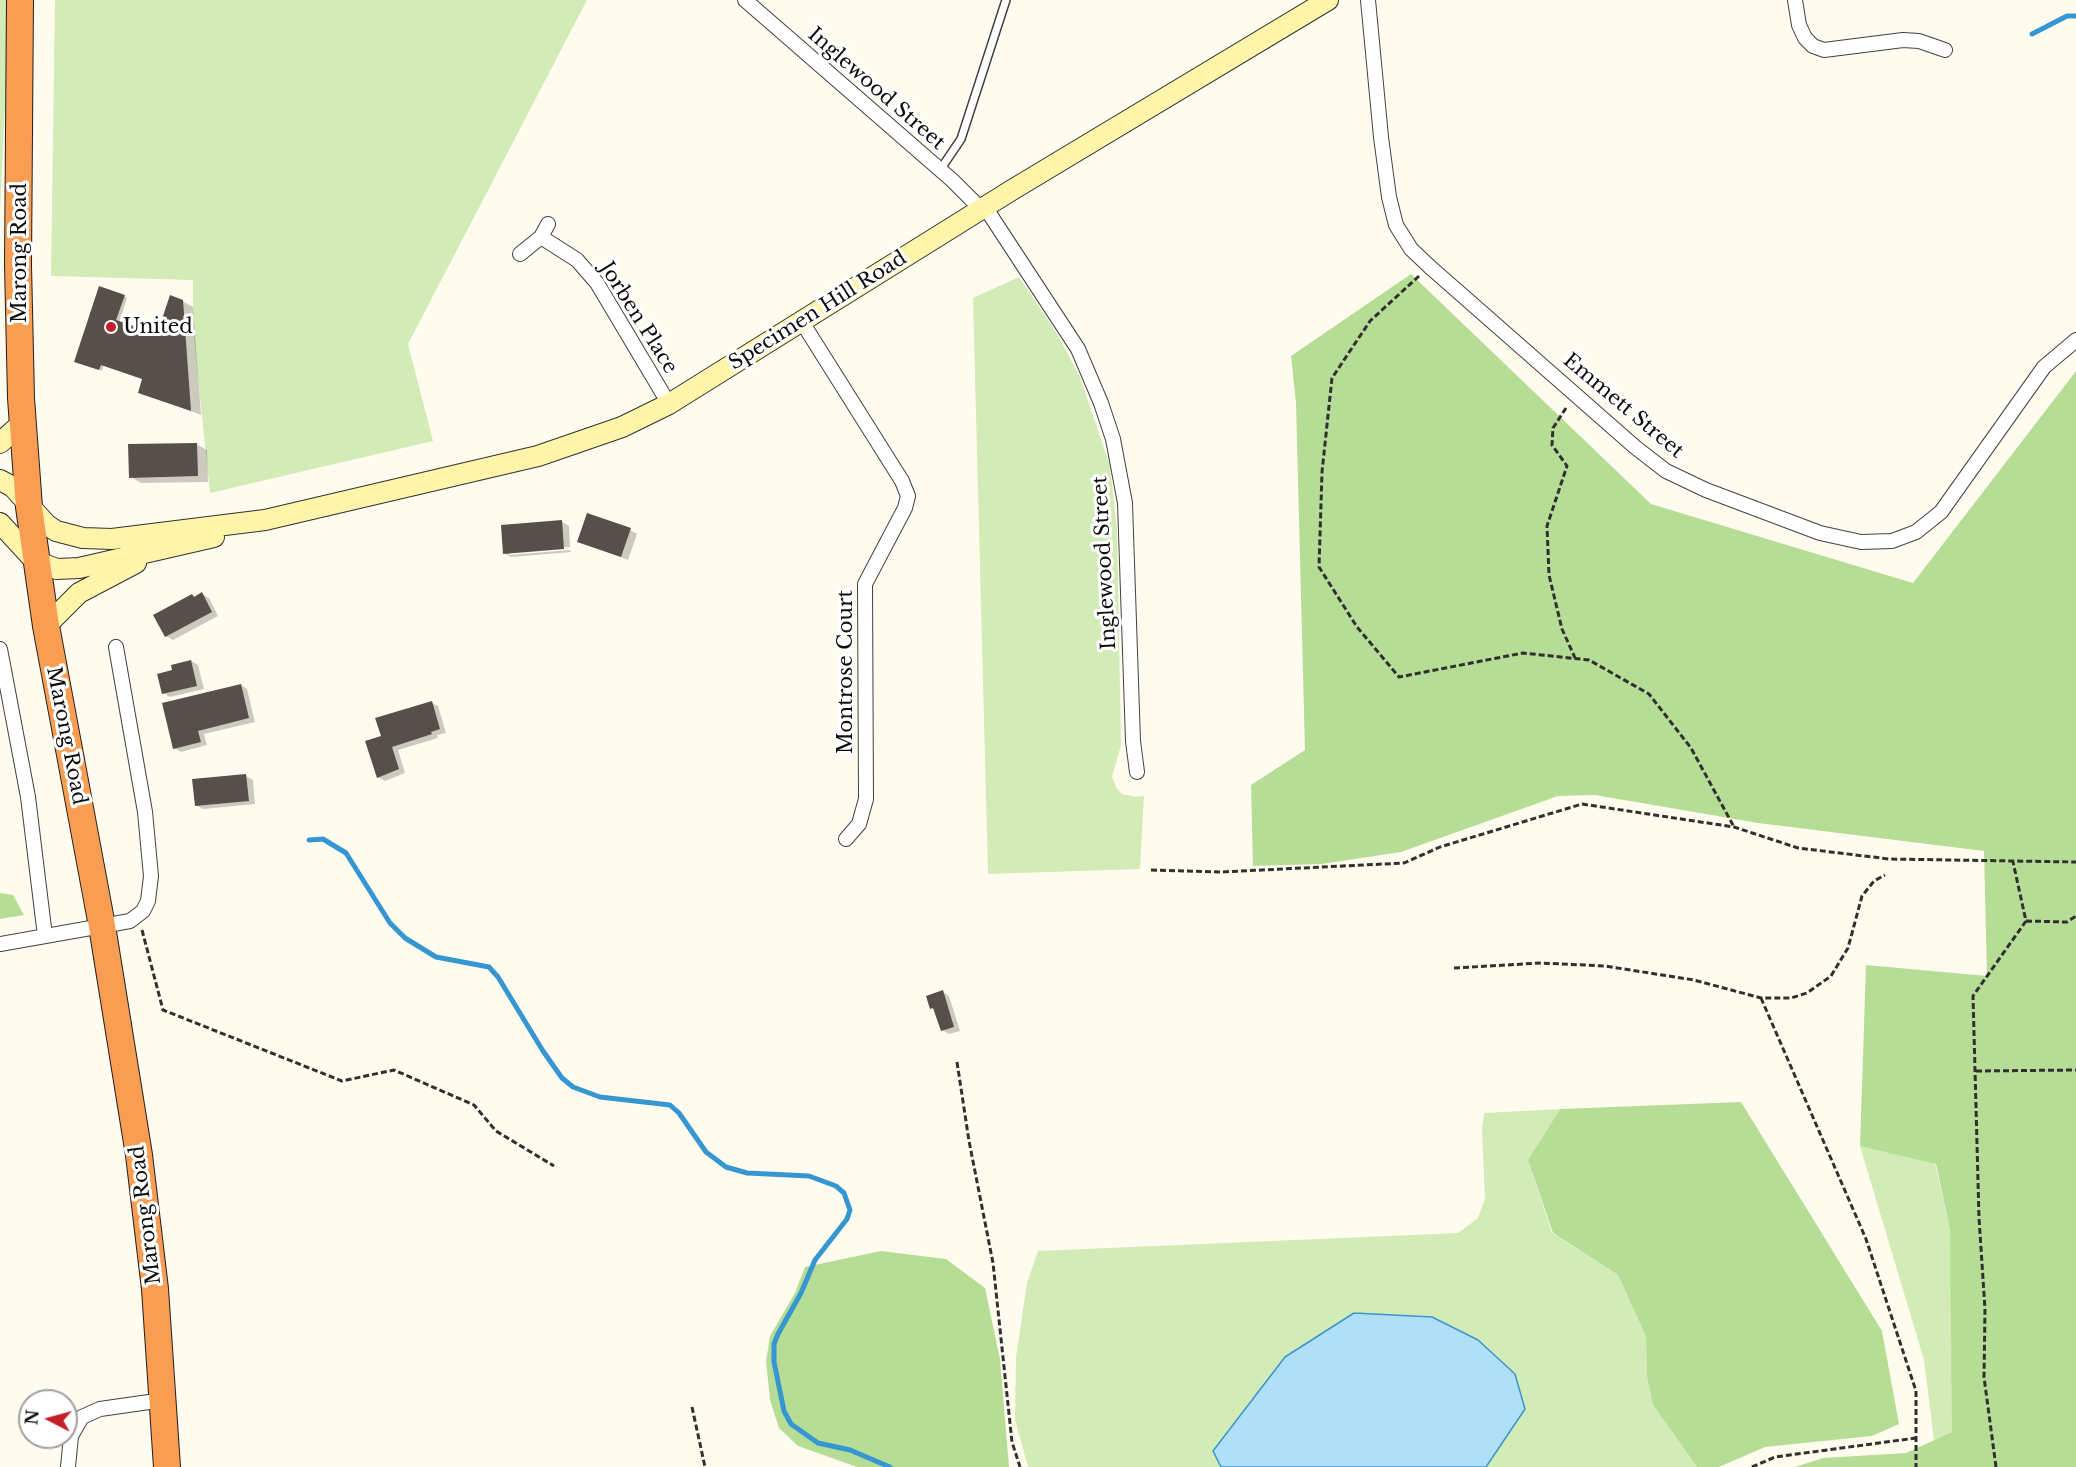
<!DOCTYPE html>
<html>
<head>
<meta charset="utf-8">
<style>
	body { margin:0 }
	#map { position:relative; width:2076px; height:1467px; overflow:hidden; background:#fffcef; font-family:"Libre Baskerville",serif }
	canvas { display:block }
	.north { position:absolute; left:18px; top:1389px; width:60px; height:60px; box-sizing:border-box; background:#fff; border:2px solid #9f9f9f; border-radius:50%; rotate:276deg; font-size:16px; font-weight:700; line-height:24px; text-align:center; color:#0e0e0e }
	.north::after { content:''; display:block; margin:auto; width:21px; height:27px; background:#c4202a; clip-path:polygon(50% 0,100% 100%,50% 72%,0 100%) }
</style>
</head>
<body>
<div id="map">
<canvas width="2076" height="1467"></canvas>
<div class="north">N</div>
</div>
<script>
const c = document.querySelector('canvas').getContext('2d');
c.lineJoin = 'round';
function fillPath(path, color) { c.fillStyle = color; c.fill(path, 'evenodd'); }
const shape = rows => new Path2D(rows.map(r => 'M' + r).join(''));
function stroke(path, color, width, dash) { c.strokeStyle = color; c.lineWidth = width; c.lineCap = dash ? 'butt' : 'round'; c.setLineDash(dash || []); c.stroke(path); }
function label(font, color, halo, rows, align = 'center') {
  c.font = font + ' "Libre Baskerville",serif'; c.lineWidth = 6; c.setLineDash([]); c.textBaseline = 'middle'; c.strokeStyle = halo; c.fillStyle = color; for (const [text, x, y, turn = 0] of rows) {
    c.save(); c.translate(x, y); c.rotate((+turn || 0) * Math.PI / 180); c.textAlign = isNaN(turn) ? turn : align; if (halo) c.strokeText(text, 0, 0); c.fillText(text, 0, 0); c.restore();
  }
}
const green = shape([
	[0,0,6,0,6,85,0,211],
	[55,0,587,0,408,344,433,441,210,493,193,329,193,280,51,276],
	[1019,277,1056,332,1080,377,1110,466,1117,529,1121,745,1112,777,1117,789,1122,794,1136,797,1144,796,1140,869,988,874,973,298],
	[1560,1109,1528,1160,1552,1233,1618,1275,1646,1337,1647,1377,1653,1405,1697,1467,1028,1467,1015,1420,1016,1357,1027,1283,1038,1251,1458,1233,1478,1218,1485,1199,1482,1130,1484,1113],
	[1860,1146,1935,1163,1950,1230,1953,1357,1952,1433,1934,1440,1924,1360]
]);
const forest = shape([
	[1411,274,1651,504,1913,583,2076,371,2076,1467,1795,1467,1823,1458,1906,1453,1952,1432,1950,1230,1936,1164,1860,1146,1866,965,1987,976,1984,851,1758,823,1595,795,1558,796,1401,852,1322,864,1253,866,1251,785,1305,750,1296,403,1291,356],
	[0,893,13,895,24,915,0,919],
	[1741,1102,1882,1331,1899,1424,1872,1436,1765,1447,1719,1467,1697,1467,1653,1405,1647,1377,1646,1337,1618,1275,1553,1233,1528,1160,1560,1109],
	[881,1251,946,1259,985,1288,1000,1359,1009,1467,857,1467,798,1446,779,1428,770,1400,766,1361,770,1336,795,1293,805,1267]
]);
const water = shape([
	[1354,1313,1432,1317,1478,1340,1515,1374,1525,1409,1486,1467,1221,1467,1213,1451,1285,1357,1354,1313]
]);
const shadow = shape([
	[124,296,127,298,119,323,159,337,182,301,193,307,201,415,140,392,144,379,104,365,102,371,78,362],
	[196,444,207,450,208,482,141,483,131,477],
	[562,522,569,526,570,547,509,552,509,555,570,550,571,552,511,557,504,553],
	[630,530,637,534,628,560,579,541],
	[202,594,209,598,218,616,173,640,166,636,192,596,195,598],
	[191,661,198,665,204,689,170,697,163,693,174,671],
	[241,685,247,689,255,722,204,734,207,745,181,752,174,748],
	[431,703,438,706,446,733,437,735,438,738,398,750,405,773,385,781,378,777,383,737],
	[246,776,253,780,255,804,203,809,196,805],
	[943,992,949,996,960,1031,949,1034,942,1030,935,1010,931,1008]
]);
const stream = shape([
	[2032,34,2067,16,2076,16],
	[309,840,323,839,346,853,390,923,405,938,436,957,489,967,498,977,543,1051,562,1078,573,1087,600,1097,670,1105,679,1113,706,1152,726,1167,747,1173,809,1176,836,1186,844,1193,850,1210,847,1219,815,1260,801,1293,778,1334,774,1344,774,1362,784,1411,791,1424,818,1443,850,1450,890,1467]
]);
const building = shape([
	[99,286,125,295,116,320,157,334,170,295,183,300,191,411,138,393,142,379,101,365,99,370,74,362],
	[197,443,198,476,129,478,128,444],
	[587,513,631,528,621,557,577,542],
	[562,520,564,549,503,554,501,525],
	[202,592,212,612,165,637,153,615,192,594,194,597],
	[191,660,197,686,162,694,157,674,172,670,171,665],
	[241,684,249,718,198,731,201,742,173,749,162,703],
	[432,701,440,729,431,732,432,734,392,747,399,769,377,778,365,741,381,736,375,718],
	[246,774,249,801,195,806,192,779],
	[943,990,954,1027,941,1031,933,1008,930,1009,926,996]
]);
const path = shape([
	[1419,276,1370,321,1332,378,1322,472,1319,567,1357,627,1399,677,1523,653,1589,660,1649,694,1691,748,1734,827],
	[1566,408,1553,428,1552,445,1567,466,1547,526,1549,575,1562,629,1575,658],
	[1151,870,1221,872,1404,863,1440,847,1582,804,1734,827,1798,848,1889,859,2076,862],
	[2026,921,2067,922,2076,916],
	[142,930,163,1010,342,1081,394,1070,474,1105,496,1131,554,1166],
	[1454,968,1541,963,1605,966,1694,980,1761,998,1791,998,1807,993,1831,976,1848,948,1862,896,1874,881,1885,875],
	[1761,998,1866,1239,1916,1391,1916,1467],
	[957,1062,969,1141,993,1263,1012,1442,1020,1467],
	[1976,1071,2076,1070],
	[692,1407,705,1467],
	[1752,1467,1775,1457,1916,1438],
	[1996,1467,1984,1377,1985,1309,1979,1218,1973,996,2026,921,2013,862]
]);
const lane = shape([
	[940,170,961,139,1006,0]
]);
const street = shape([
	[745,0,952,180,981,209],
	[1368,0,1381,137,1389,197,1396,225,1411,249,1430,267,1635,447,1666,471,1706,490,1820,533,1861,542,1892,541,1916,532,1941,512,2044,367,2076,340],
	[1795,0,1799,25,1805,38,1813,46,1824,50,1903,40,1919,41,1945,50],
	[985,207,1078,349,1101,403,1113,439,1125,503,1133,741,1137,772],
	[541,237,577,260,597,283,669,404],
	[520,254,541,237,548,224],
	[802,322,902,481,908,496,905,508,865,584,866,799,859,824,846,839],
	[0,649,28,797,45,936],
	[0,944,130,921,143,911,148,901,151,876,145,812,116,647],
	[68,1467,71,1436,82,1417,100,1409,163,1400]
]);
const secondary = shape([
	[0,443,23,422],
	[0,480,13,487,46,524,56,531,83,538,112,539,265,520,538,456,622,427,669,404,1012,190,1328,0],
	[0,523,35,561,57,569,79,568,214,537],
	[46,626,79,593,136,563]
]);
const highway = shape([
	[20,0,18,265,21,398,29,507,46,626,102,926,139,1155,155,1289,167,1467]
]);
const markers = [
	[111,327,6,"#c4202a"]
];
const streetNames = [
	["Inglewood Street",876,89,41],
	["Marong Road",20,253,-90],
	["Specimen Hill Road",818,311,-32],
	["Jorben Place",638,318,58],
	["Emmett Street",1623,406,40],
	["Inglewood Street",1105,563,-93],
	["Montrose Court",846,672,-90],
	["Marong Road",66,736,79],
	["Marong Road",146,1215,-97]
];
const poiNames = [
	["United",123,327]
];
fillPath(green, '#d3ebb7');
fillPath(forest, '#b6dd96');
fillPath(water, '#b2dff8');
stroke(water, '#3696d2', 1.5);
fillPath(shadow, '#0003');
stroke(stream, '#3696d2', 5);
fillPath(building, '#574f4a');
stroke(lane, '#414141', 10);
stroke(street, '#414141', 16);
stroke(secondary, '#303030', 22);
stroke(highway, '#1f1f1f', 28);
stroke(path, '#303030', 3, [6, 3]);
stroke(lane, '#fff', 7);
stroke(street, '#fff', 14);
stroke(secondary, '#fff5aa', 20);
stroke(highway, '#f99d53', 26);
for (const [x, y, r, color] of markers) { const dot = new Path2D(); dot.arc(x, y, r, 0, 2 * Math.PI); c.fillStyle = color; c.fill(dot); stroke(dot, '#fff', 2); }
label('20px', '#0e0e0e', '#fff', streetNames);
label('20px', '#0e0e0e', '#fff', poiNames, 'left');
</script>
</body>
</html>
